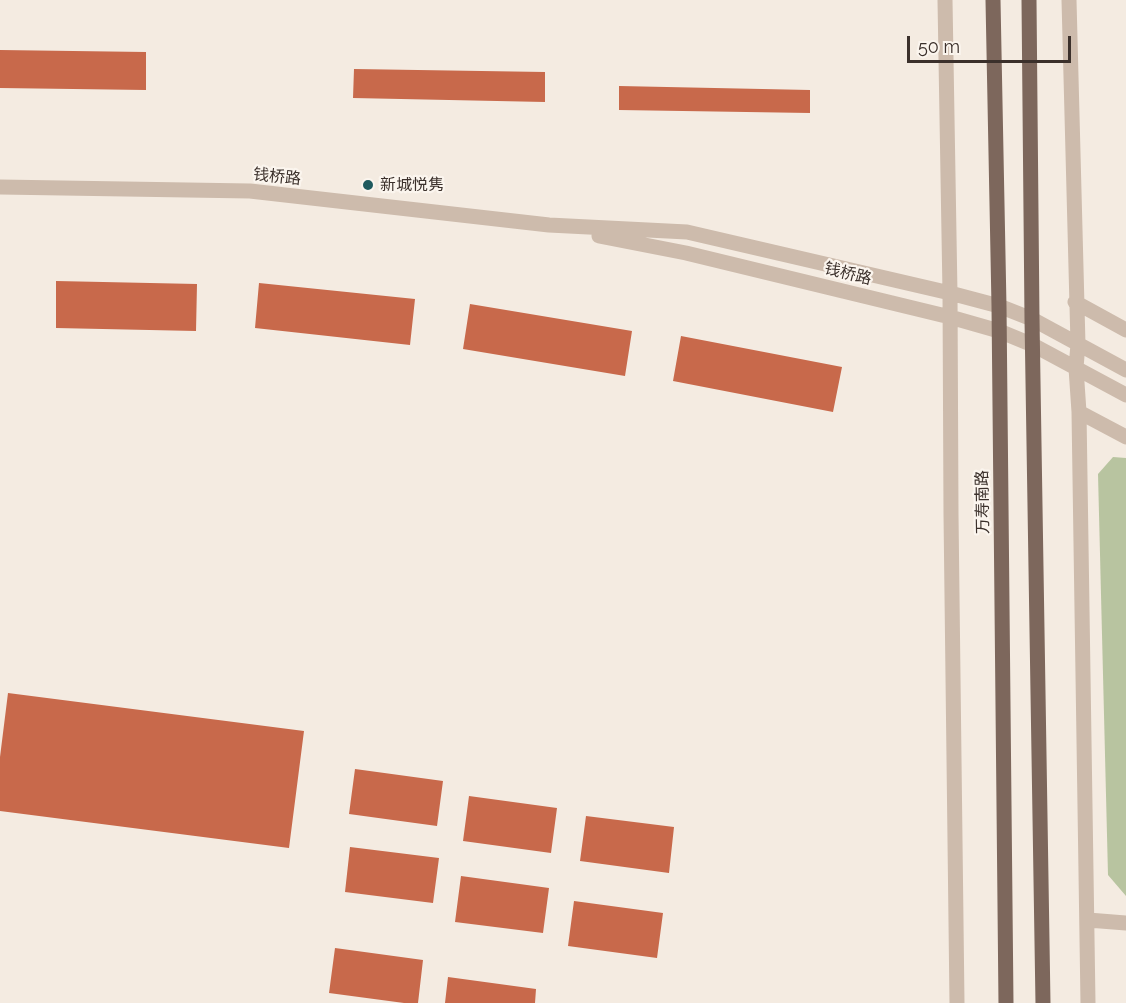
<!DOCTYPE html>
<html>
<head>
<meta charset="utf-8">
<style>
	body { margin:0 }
	#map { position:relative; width:1126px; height:1003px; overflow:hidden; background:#f4ebe1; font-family:Raleway,sans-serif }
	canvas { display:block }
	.scale { position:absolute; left:907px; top:36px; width:164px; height:27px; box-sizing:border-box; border:3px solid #3b302b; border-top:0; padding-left:8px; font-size:18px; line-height:21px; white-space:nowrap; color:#3b302b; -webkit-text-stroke:4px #fbf5ee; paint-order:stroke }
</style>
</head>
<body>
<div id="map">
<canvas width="1126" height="1003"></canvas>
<div class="scale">50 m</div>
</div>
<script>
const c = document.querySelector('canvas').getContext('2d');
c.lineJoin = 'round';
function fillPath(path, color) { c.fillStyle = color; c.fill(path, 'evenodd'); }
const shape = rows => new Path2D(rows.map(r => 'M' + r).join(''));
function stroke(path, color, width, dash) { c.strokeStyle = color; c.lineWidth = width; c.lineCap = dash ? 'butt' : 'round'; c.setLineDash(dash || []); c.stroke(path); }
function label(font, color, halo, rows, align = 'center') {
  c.font = font + ' Raleway,"Noto Sans SC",sans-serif'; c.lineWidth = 4.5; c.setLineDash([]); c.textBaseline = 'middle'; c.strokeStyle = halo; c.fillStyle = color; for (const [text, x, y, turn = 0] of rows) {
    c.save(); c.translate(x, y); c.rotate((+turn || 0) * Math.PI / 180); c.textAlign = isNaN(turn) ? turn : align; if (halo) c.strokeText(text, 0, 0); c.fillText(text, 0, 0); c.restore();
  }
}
const green = shape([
	[1113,457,1126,458,1126,896,1108,875,1098,474]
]);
const building = shape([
	[0,50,146,52,146,90,0,88],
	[354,69,545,72,545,102,353,98],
	[619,86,810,90,810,113,619,110],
	[56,281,197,284,196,331,56,328],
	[259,283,415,299,410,345,255,328],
	[470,304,632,331,625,376,463,349],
	[681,336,842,367,833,412,673,381],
	[8,693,304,731,289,848,0,811,0,757],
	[355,769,443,781,437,826,349,814],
	[469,796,557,808,551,853,463,841],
	[586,816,674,827,669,873,580,861],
	[350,847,439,858,433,903,345,892],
	[461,876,549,888,543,933,455,922],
	[574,901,663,913,657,958,568,946],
	[335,948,423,960,418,1003,404,1003,329,993],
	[448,977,536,989,535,1003,445,1003]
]);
const minor = shape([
	[945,0,950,293,951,514,957,1003],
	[1069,0,1078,344,1076,368,1079,412,1088,1003],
	[0,187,250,191,549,225,687,232,950,293,999,306,1032,319,1126,370],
	[599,236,686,253,950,317,999,331,1033,345,1126,395],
	[1075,302,1126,330],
	[1079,412,1126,437],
	[1088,920,1126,923]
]);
const major = shape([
	[993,0,999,306,1006,1003],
	[1029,0,1032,319,1043,1003]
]);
const markers = [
	[368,185,6,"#1f5a5e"]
];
const streetNames = [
	["钱桥路",277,177,6],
	["钱桥路",848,274,14],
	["万寿南路",983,502,-91]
];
const poiNames = [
	["新城悦隽",380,185]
];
fillPath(green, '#b8c4a0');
fillPath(building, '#c8694b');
stroke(minor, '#cdbbac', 15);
stroke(major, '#7d675c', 15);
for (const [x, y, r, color] of markers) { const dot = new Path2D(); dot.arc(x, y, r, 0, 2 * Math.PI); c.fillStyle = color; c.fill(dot); stroke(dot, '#fbf5ee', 2); }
label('16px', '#3b302b', '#fbf5ee', streetNames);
label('16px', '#3b302b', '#fbf5ee', poiNames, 'left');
</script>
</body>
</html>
